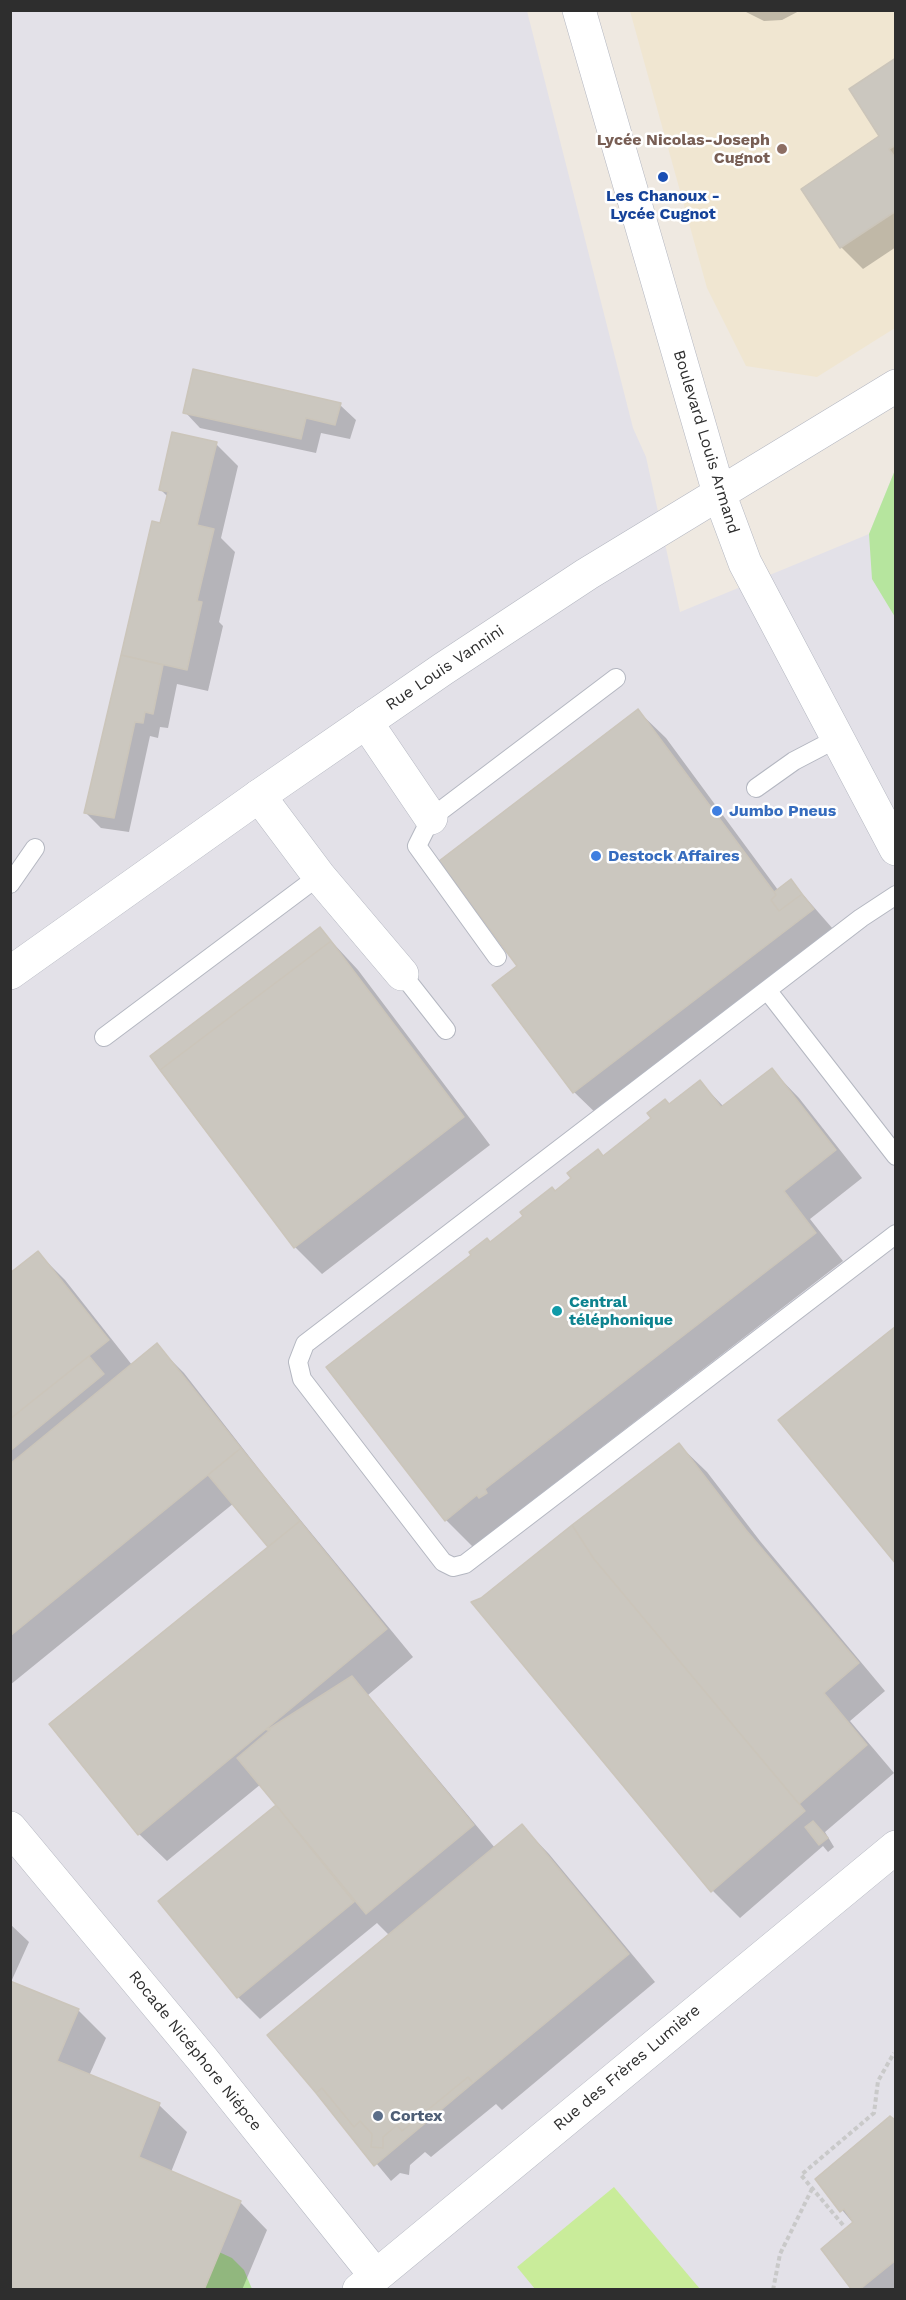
<!DOCTYPE html>
<html>
<head>
<meta charset="utf-8">
<style>
	body { margin:0 }
	#map { position:relative; width:906px; height:2300px; overflow:hidden; background:#efe9e1; font-family:"Work Sans",sans-serif }
	canvas { display:block }
	.frame { position:absolute; inset:0; border:12px solid #2e2e2e; pointer-events:none }
</style>
</head>
<body>
<div id="map">
<canvas width="906" height="2300"></canvas>
<div class="frame"></div>
</div>
<script>
const c = document.querySelector('canvas').getContext('2d');
c.lineJoin = 'round';
function fillPath(path, color) { c.fillStyle = color; c.fill(path, 'evenodd'); }
const shape = rows => new Path2D(rows.map(r => 'M' + r).join(''));
function stroke(path, color, width, dash) { c.strokeStyle = color; c.lineWidth = width; c.lineCap = dash ? 'butt' : 'round'; c.setLineDash(dash || []); c.stroke(path); }
function label(font, color, halo, rows, align = 'center') {
  c.font = font + ' "Work Sans",sans-serif'; c.lineWidth = 5; c.setLineDash([]); c.textBaseline = 'middle'; c.strokeStyle = halo; c.fillStyle = color; for (const [text, x, y, turn = 0] of rows) {
    c.save(); c.translate(x, y); c.rotate((+turn || 0) * Math.PI / 180); c.textAlign = isNaN(turn) ? turn : align; if (halo) c.strokeText(text, 0, 0); c.fillText(text, 0, 0); c.restore();
  }
}
const industrial = shape([
	[11,11,527,11,633,428,646,457,680,612,869,534,895,470,895,2289,11,2290]
]);
const education = shape([
	[630,11,895,11,895,328,817,377,746,366,707,288]
]);
const green = shape([
	[895,470,895,617,872,579,869,534],
	[219,2252,232,2258,244,2270,252,2289,204,2290]
]);
const pitch = shape([
	[614,2187,700,2289,535,2289,517,2267]
]);
const shadow = shape([
	[742,10,801,10,782,20,764,21],
	[896,60,896,247,863,269,841,247,803,189,881,136],
	[340,405,356,420,350,439,321,433,316,453,200,428,185,412],
	[216,444,238,466,221,538,235,552,219,622,223,626,208,691,177,684,168,728,160,727,158,738,150,736,129,832,101,828,86,813,123,655,168,497,160,489],
	[638,711,666,738,778,890,791,881,840,937,602,1119,574,1092,519,966],
	[320,929,358,970,490,1145,322,1274,295,1247],
	[772,1070,799,1098,862,1178,810,1219,843,1261,511,1517,513,1521,508,1525,505,1522,473,1547,446,1520,490,1243,700,1082,724,1107],
	[38,1253,65,1280,132,1365,156,1345,184,1373,266,1478,413,1657,368,1695,495,1848,522,1826,549,1854,655,1982,502,2110,496,2104,431,2157,425,2152,410,2165,409,2175,400,2173,391,2181,317,2092,390,1936,377,1923,260,2019,238,1997,160,1901,278,1805,261,1784,167,1861,139,1834,270,1547,234,1503,10,1685,10,1275],
	[679,1445,707,1472,760,1541,885,1691,850,1721,894,1773,825,1832,834,1847,828,1852,823,1846,740,1918,713,1891,482,1600],
	[10,1924,29,1942,11,1982,78,2010,106,2038,89,2076,159,2105,187,2132,171,2172,240,2202,267,2230,242,2290,10,2290],
	[896,2120,896,2290,854,2290,853,2223,817,2180]
]);
const building = shape([
	[896,58,896,145,889,149,896,159,896,211,840,248,801,189,879,136,849,89,896,58],
	[193,369,341,403,335,425,306,418,301,439,183,413,193,369],
	[172,432,217,442,197,525,214,529,197,601,202,602,187,670,121,655,152,521,160,523,168,492,159,490,172,432],
	[121,655,163,665,153,714,145,712,143,723,135,722,114,818,84,813,121,655],
	[638,709,774,892,776,895,771,900,779,911,802,894,814,909,573,1093,492,985,517,966,439,861,638,709],
	[791,879,802,894,779,911,771,900,776,895,774,892,791,879],
	[320,927,331,941,160,1070,150,1056,320,927],
	[331,941,464,1117,294,1248,160,1070,331,941],
	[772,1068,836,1150,784,1191,816,1233,485,1489,487,1493,479,1498,477,1495,445,1521,326,1367,471,1255,469,1252,487,1238,490,1242,523,1216,520,1212,552,1187,555,1191,571,1178,567,1173,598,1149,603,1156,651,1118,647,1113,665,1099,669,1104,700,1080,721,1107,772,1068],
	[38,1251,109,1340,10,1419,10,1273,38,1251],
	[896,1326,896,1564,778,1420,896,1326],
	[157,1343,241,1448,10,1636,10,1464,157,1343],
	[89,1356,104,1374,10,1451,10,1419,89,1356],
	[679,1443,746,1530,859,1663,824,1693,867,1745,799,1804,594,1559,572,1525,679,1443],
	[241,1448,300,1521,268,1547,208,1475,241,1448],
	[300,1521,387,1629,138,1835,49,1724,300,1521],
	[572,1525,594,1559,805,1811,711,1892,471,1602,481,1598,572,1525],
	[352,1676,474,1825,366,1914,237,1758,270,1730,267,1730,352,1676],
	[276,1805,354,1902,237,1998,158,1901,276,1805],
	[813,1821,828,1838,819,1845,805,1827,813,1821],
	[522,1824,629,1954,473,2083,468,2077,402,2131,397,2125,383,2137,383,2148,371,2147,372,2134,360,2121,354,2127,322,2088,316,2093,267,2035,522,1824],
	[10,1981,79,2009,57,2061,160,2103,139,2157,241,2201,204,2290,10,2290,10,1981],
	[468,2077,473,2083,374,2166,316,2093,322,2088,354,2127,360,2121,372,2134,371,2147,383,2148,383,2137,397,2125,402,2131,468,2077],
	[890,2116,894,2119,896,2117,896,2260,859,2290,852,2290,821,2249,853,2222,844,2209,840,2212,815,2179,890,2116]
]);
const path = shape([
	[843,2225,801,2175,874,2113,878,2081,894,2053],
	[773,2290,780,2254,812,2189]
]);
const lane = shape([
	[756,788,794,761,838,738],
	[10,884,35,848],
	[497,957,417,846,431,818,616,678],
	[402,974,446,1030],
	[767,990,861,918,896,895],
	[104,1037,319,876],
	[896,1156,767,990,305,1344,298,1362,302,1379,443,1562,453,1567,465,1564,896,1234]
]);
const street = shape([
	[719,493,745,563,896,849],
	[366,722,431,818],
	[259,796,319,876,402,974],
	[10,1828,203,2060,376,2276],
	[359,2290,896,1847]
]);
const secondary = shape([
	[579,10,719,493],
	[10,973,259,796,443,669,587,574,896,386]
]);
const markers = [
	[782,149,6,"#8d6e63"],
	[663,177,6,"#1a4fb4"],
	[717,811,6,"#3f7fe0"],
	[596,856,6,"#3f7fe0"],
	[557,1311,6,"#0f9aa8"],
	[378,2116,6,"#5c6f8a"]
];
const educationNames = [
	["Lycée Nicolas-Joseph",770,140],
	["Cugnot",770,158]
];
const transitNames = [
	["Les Chanoux -",663,196],
	["Lycée Cugnot",663,214]
];
const streetNames = [
	["Boulevard Louis Armand",706,442,73],
	["Rue Louis Vannini",445,668,-34],
	["Rocade Nicéphore Niépce",195,2051,51],
	["Rue des Frères Lumière",627,2068,-40]
];
const shopNames = [
	["Jumbo Pneus",729,811],
	["Destock Affaires",608,856]
];
const cultureNames = [
	["Central",569,1302],
	["téléphonique",569,1320]
];
const serviceNames = [
	["Cortex",390,2116]
];
fillPath(industrial, '#e3e1e8');
fillPath(education, '#f0e6d1');
fillPath(green, '#b6e59e');
fillPath(pitch, '#c9ec9a');
fillPath(shadow, '#0003');
fillPath(building, '#cbc7bf');
stroke(building, '#cbc5ba', 1.5);
stroke(lane, '#b4b7c1', 20);
stroke(street, '#b4b7c1', 34);
stroke(secondary, '#b4b7c1', 34);
stroke(path, '#c9c9c9', 4, [4.5, 3]);
stroke(lane, '#fff', 18);
stroke(street, '#fff', 33);
stroke(secondary, '#fff', 33);
for (const [x, y, r, color] of markers) { const dot = new Path2D(); dot.arc(x, y, r, 0, 2 * Math.PI); c.fillStyle = color; c.fill(dot); stroke(dot, '#fff', 2); }
label('bold 16px', '#785e54', '#fff', educationNames, 'right');
label('bold 16px', '#164399', '#fff', transitNames);
label('16px', '#2e2e2e', '#fff', streetNames);
label('bold 16px', '#366cbe', '#fff', shopNames, 'left');
label('bold 16px', '#0d838f', '#fff', cultureNames, 'left');
label('bold 16px', '#4e5e75', '#fff', serviceNames, 'left');
</script>
</body>
</html>
